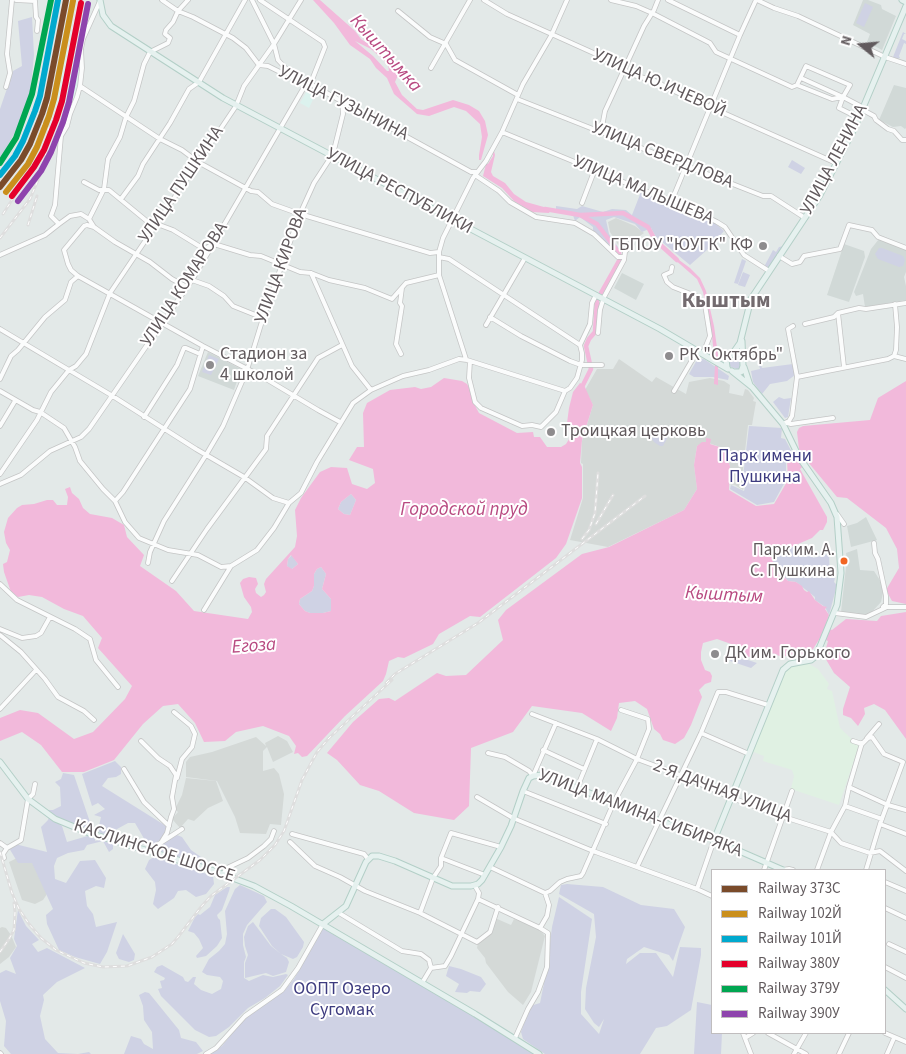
<!DOCTYPE html>
<html>
<head>
<meta charset="utf-8">
<style>
	body { margin:0 }
	#map { position:relative; width:906px; height:1054px; overflow:hidden; background:#e3e9e8; font-family:"Source Sans 3",sans-serif }
	canvas { display:block }
	.legend { position:absolute; left:711px; top:869px; width:175px; height:165px; box-sizing:border-box; background:#fff; border:1px solid #c0bdbe; margin:0; padding:6px 9px; list-style:none; font-size:15px; color:#615a5d }
	.legend li { display:flex; align-items:center; gap:10px; height:25px }
	.legend b { width:25px; border:1px solid #c0bdbe }
	.north { position:absolute; left:836px; top:20px; width:50px; height:50px; -webkit-text-stroke:4px #fff; paint-order:stroke; rotate:287deg; font-size:14px; font-weight:700; line-height:20px; text-align:center; color:#615a5d }
	.north::after { content:''; display:block; margin:auto; width:18px; height:22px; background:#615a5d; clip-path:polygon(50% 0,100% 100%,50% 72%,0 100%) }
</style>
</head>
<body>
<div id="map">
<canvas width="906" height="1054"></canvas>
<ul class="legend">
<li><b style="height:6px;background:#7a4b2a"></b>Railway 373C</li>
<li><b style="height:6px;background:#ca8f1c"></b>Railway 102Й</li>
<li><b style="height:6px;background:#00a9ce"></b>Railway 101Й</li>
<li><b style="height:6px;background:#e4002b"></b>Railway 380У</li>
<li><b style="height:6px;background:#00a651"></b>Railway 379У</li>
<li><b style="height:6px;background:#8e44ad"></b>Railway 390У</li>
</ul>
<div class="north">N</div>
</div>
<script>
const c = document.querySelector('canvas').getContext('2d');
c.lineJoin = 'round';
function fillPath(path, color) { c.fillStyle = color; c.fill(path, 'evenodd'); }
const shape = rows => new Path2D(rows.map(r => 'M' + r).join(''));
function stroke(path, color, width, dash) { c.strokeStyle = color; c.lineWidth = width; c.lineCap = dash ? 'butt' : 'round'; c.setLineDash(dash || []); c.stroke(path); }
function label(font, color, halo, rows, align = 'center') {
  c.font = font + ' "Source Sans 3",sans-serif'; c.lineWidth = 4; c.setLineDash([]); c.textBaseline = 'middle'; c.strokeStyle = halo; c.fillStyle = color; for (const [text, x, y, turn = 0] of rows) {
    c.save(); c.translate(x, y); c.rotate((+turn || 0) * Math.PI / 180); c.textAlign = isNaN(turn) ? turn : align; if (halo) c.strokeText(text, 0, 0); c.fillText(text, 0, 0); c.restore();
  }
}
const commercial = shape([
	[60,47,78,48,80,80,73,103,69,102,61,107,52,105],
	[308,89,316,93,309,108,300,103]
]);
const industrial = shape([
	[616,218,635,226,644,233,621,249,610,232,608,222],
	[619,359,652,382,656,377,686,394,689,382,710,378,724,381,730,385,729,393,743,396,745,389,748,390,754,398,753,401,756,402,752,425,748,425,742,478,746,479,743,490,735,485,730,484,730,466,723,448,706,442,697,446,694,465,697,489,684,510,608,547,570,540,583,498,583,464,581,463,582,441,593,405,585,390,597,369,613,369],
	[278,736,287,741,293,752,273,762,267,747,263,751,263,771,274,768,279,774,284,794,281,825,270,824,266,834,240,833,235,817,217,781,186,777,186,762,190,757,212,752,256,737,266,746,265,743],
	[186,778,216,781,223,801,208,808,194,821,188,819,180,828,172,819,178,812,175,809,182,795],
	[17,858,34,861,49,891,43,900,35,904,22,900,9,862],
	[495,918,511,925,514,919,538,928,545,936,531,992,523,1005,508,992,486,963,485,958,477,948,478,942,489,933],
	[2,927,6,928,11,935,16,947,9,957,0,964,0,968,0,928]
]);
const education = shape([
	[863,0,868,0,881,5,882,9,896,16,882,50,867,42,870,34,853,25],
	[894,85,906,88,906,128,905,129,901,126,893,127,879,120],
	[879,239,906,250,906,272,904,277,906,286,906,300,865,307,863,294,856,296,854,292,871,249],
	[844,244,864,251,865,257,849,302,827,295],
	[622,273,644,284,636,300,614,288],
	[208,352,241,369,234,390,198,376],
	[866,517,877,540,851,547,847,526,857,523],
	[857,549,860,570,874,571,881,582,883,593,881,602,870,614,864,615,841,612,846,567,848,566,846,553]
]);
const medical = shape([
	[807,663,818,669,829,684,827,689,832,691,840,728,859,746,839,805,791,789,794,776,792,770,763,761,764,756,751,751,787,668,791,665]
]);
const green = shape([
	[865,3,873,7,864,27,856,23],
	[32,17,34,55,29,106,0,160,0,109,13,71,22,66,18,21],
	[903,32,906,34,904,34,902,39,906,41,906,44,904,43,899,56,900,58,897,59,893,57],
	[792,160,805,168,801,174,788,167],
	[641,192,681,207,715,223,724,231,708,249,690,265,656,237,651,228,642,232,635,224,614,217,606,220,609,234,620,250,616,252,593,231,593,227,580,217,575,221,572,212,556,210,556,206,577,209,582,206,603,212,612,209,626,210,632,215],
	[784,246,769,268,764,267,773,250,776,252,779,247],
	[879,248,882,248,903,256,905,260,903,266,899,267,878,259,875,254],
	[742,259,746,261,738,284,734,283],
	[743,272,750,275,745,287,738,285],
	[209,355,219,359,211,375,202,372],
	[736,356,739,357,741,368,739,370,729,366,729,361],
	[698,358,704,359,729,376,728,380,713,377,694,377,689,374],
	[793,364,795,375,787,381,770,384,762,394,753,382,751,371,760,369,759,365,761,365,762,368],
	[779,397,784,399,791,398,788,417,785,418,773,402],
	[749,426,782,428,781,438,785,439,795,458,786,458,786,480,774,502,757,505,730,489,731,485,744,491,747,479,743,477],
	[663,427,668,428,669,435,663,446,660,446,654,442,652,439,657,429,661,430],
	[351,494,356,500,350,515,344,514,338,509,341,502],
	[798,545,800,550,812,555,813,558,829,554,830,578,835,578,834,582,837,585,829,615,825,607,815,600,815,597,796,582,788,581,773,564,773,560,777,553],
	[292,555,298,564,292,569,290,569,287,566,288,559],
	[321,567,326,574,322,589,331,599,331,611,323,613,310,613,305,611,299,604,300,599,312,591,314,586,314,574,317,569],
	[731,658,748,660,757,663,751,668,730,661],
	[115,761,121,767,121,774,116,777,108,778,102,786,166,826,167,832,162,839,152,845,146,842,135,823,128,823,108,834,101,834,98,830,101,817,94,815,105,809,98,803,92,806,82,774],
	[63,773,74,775,93,831,56,818,46,810,53,810,61,806,60,787,55,782,61,779],
	[49,817,62,826,67,842,91,835,96,837,95,841,103,839,113,843,113,849,109,852,103,841,87,845,84,850,68,853,57,858,54,866,55,879,66,883,80,861,95,860,106,878,104,888,96,886,85,891,87,906,93,914,96,927,117,922,107,952,100,964,75,957,59,950,47,924,46,915,53,909,32,863,18,863,9,848,15,844,47,852,41,827,48,820],
	[177,835,182,837,191,850,201,857,204,862,201,865,158,852,158,846],
	[154,857,213,876,214,884,206,894,196,897,186,890,178,891,174,898,158,909,153,904,156,890,155,882,145,869,149,860],
	[567,884,603,887,641,905,674,909,685,927,673,961,669,955,644,947,627,959,626,964,640,953,656,953,673,977,680,947,701,948,701,955,691,1010,667,1026,656,1028,640,1054,545,1054,523,1039,521,1032,530,1006,540,1003,547,968,552,927,559,897,592,919,581,992,581,1014,599,1034,604,1019,599,1027,594,1023,585,1009,586,988,596,937,594,914,559,894,561,885],
	[240,885,264,896,267,902,247,925,243,934,243,945,246,957,244,962,244,978,249,981,263,975,273,977,286,974,288,975,280,986,265,998,248,1008,229,1027,216,1036,209,1037,195,1030,161,996,158,989,162,988,160,981,164,980,165,978,154,972,157,967,162,965,183,977,185,981,188,982,193,977,196,977,194,984,201,990,212,994,221,989,223,981,220,977,207,975,202,972,209,959,219,951,225,944,227,934,225,911,235,889],
	[227,887,230,887,229,891,222,910,217,915,218,918,220,920,222,938,217,946,206,956,197,958,196,956,203,948,199,939,194,933,188,931,195,917,198,914,200,915,210,907,215,895],
	[271,909,275,909,286,917,304,942,303,947,297,957,293,959,281,954,287,958,289,962,286,972,273,976,266,973,245,978,245,963,248,955,245,946,244,937,248,926,253,922,271,946,281,954,272,946,259,926,261,918],
	[18,910,26,926,39,940,32,944,38,952,47,948,85,968,57,982,43,995,44,1000,40,1016,45,1039,58,1053,78,1054,89,1052,91,1054,11,1054,4,1046,6,1021,0,1001,0,973,6,970,16,974,10,958,17,946,14,939],
	[323,928,476,1016,535,1054,209,1054,222,1046,246,1016,284,991,294,979],
	[123,934,135,954,134,960,129,962,119,959,116,953],
	[449,966,461,969,481,977,486,984,480,992,470,991,467,993,455,992,459,984,446,976],
	[145,992,149,993,179,1030,181,1038,196,1042,203,1051,197,1054,124,1054,131,1036,141,1039,144,1044,153,1049,152,1032,144,1020,143,1006,139,995],
	[697,1002,712,1005,712,1033,722,1033,721,1054,694,1054]
]);
const water = shape([
	[313,0,320,0,355,31,361,39,376,49,395,67,404,68,405,71,399,73,395,82,402,95,417,109,423,110,453,100,469,105,479,111,485,121,488,135,481,160,479,160,479,155,482,137,480,124,466,111,454,107,429,116,417,114,394,94,387,78,376,68,370,59,350,45,334,23],
	[355,41,371,49,388,64,389,71,387,71,373,56],
	[493,151,494,151,495,155,491,172,493,176,505,183,514,194,526,202,551,209,549,213,532,212,514,201,502,188,483,176,486,164,488,164,493,156],
	[675,257,690,268,700,278,706,291,714,326,718,355,718,385,714,384,715,365,712,336,703,292,697,279,673,258],
	[444,378,462,381,467,384,471,391,473,402,479,413,517,433,533,432,534,437,540,437,547,447,561,447,566,444,571,436,567,423,569,408,573,392,580,383,584,385,593,405,582,440,580,463,582,467,582,498,566,544,556,558,480,617,470,616,439,634,433,644,404,658,398,657,389,661,386,674,383,681,345,716,307,756,302,757,298,753,294,754,296,746,289,736,263,726,236,732,225,741,204,742,195,723,178,704,163,706,143,724,114,760,84,772,62,772,41,745,22,732,0,741,0,718,20,710,38,713,74,739,93,732,125,699,132,686,98,648,102,638,83,616,64,609,42,597,29,595,18,597,11,592,4,572,3,564,7,562,10,550,6,543,4,532,8,518,17,508,22,505,34,504,47,500,53,500,57,505,67,505,68,497,65,489,70,487,72,493,79,499,83,508,90,514,112,518,124,525,127,537,144,555,140,566,176,591,194,611,248,619,252,612,251,607,244,597,240,583,243,579,249,577,256,578,258,584,255,589,256,593,261,597,264,595,266,592,264,584,266,579,295,547,297,536,295,510,301,498,320,472,331,467,347,468,352,484,367,489,375,483,373,469,349,460,357,447,364,447,363,413,367,403,390,390,415,387,421,389,431,387],
	[351,494,356,500,350,515,344,514,338,509,341,502],
	[291,555,298,564,292,569,287,566,288,559],
	[321,567,326,574,322,589,331,599,331,611,323,613,310,613,305,611,299,604,300,599,312,591,314,586,314,574,317,569],
	[906,381,906,604,892,601,886,590,899,568,897,549,886,528,847,498,837,497,808,462,800,469,827,517,827,522,823,530,820,530,812,538,777,553,773,560,773,564,777,569,788,581,796,582,802,586,804,590,807,592,809,591,815,600,823,606,827,607,825,609,829,615,825,627,832,630,846,619,877,621,881,616,906,612,906,739,885,710,874,704,864,708,865,714,858,726,851,718,843,715,843,709,850,687,834,673,824,656,828,641,820,638,813,649,801,656,779,656,776,654,769,653,763,657,749,657,736,655,734,645,717,639,703,643,701,652,701,660,705,670,710,672,712,676,711,682,705,684,699,690,702,697,691,725,684,738,675,744,663,740,660,734,654,729,647,709,635,701,619,703,617,718,611,731,582,713,532,706,513,732,471,748,469,806,454,820,414,813,379,791,360,785,337,760,327,753,353,722,379,699,389,698,395,701,437,673,446,676,466,675,503,640,498,620,506,610,582,554,609,547,684,510,697,489,694,465,697,446,702,442,706,442,706,438,711,439,710,444,723,448,730,466,729,490,756,506,774,504,788,480,787,459,798,462,804,457,799,449,797,432,799,428,803,426,870,420,878,398]
]);
const river = shape([
	[545,209,580,215,597,224,619,253,620,259,597,300,595,332,589,339,586,346,591,369,581,389],
	[581,215,623,213,648,227,655,240,677,260]
]);
const minor = shape([
	[16,0,35,1,36,17,38,20,37,31],
	[162,0,178,11,193,17,233,38,246,48,259,65,268,66,280,72,292,74,471,172,477,172],
	[252,0,274,44,278,60,291,74],
	[484,0,507,14,618,64,630,74,658,82,665,87,836,163],
	[611,0,636,6,652,13,710,43,716,52,792,87,797,85,832,99,843,97,839,108,859,118],
	[668,0,740,35],
	[757,0,774,8,798,16,885,57,906,64],
	[100,1,83,39,81,49,82,68,80,86,77,97,70,114,67,126,61,136,55,205,51,216,59,224,70,216,81,214,89,219,94,227,115,242,150,262,172,279,187,287],
	[398,11,430,37,446,44,455,60,518,95],
	[431,68,470,0],
	[801,78,843,97],
	[797,85,806,66,850,85,843,97,864,108],
	[80,86,160,139,182,150,198,162,251,191,258,192,272,204,300,214,430,253,439,252],
	[6,87,10,73,7,54,12,0],
	[517,99,763,196,771,196,805,218],
	[863,110,874,116,876,120,888,129,894,131,902,140,906,140],
	[502,132,660,197,672,200,717,222,725,227,744,255,769,271],
	[601,132,605,111,644,26,654,10,658,0],
	[475,175,499,191,510,202,536,217,575,223,594,234,618,257,624,257],
	[84,182,99,190,109,190,154,227],
	[121,199,138,176,143,164,170,123,189,89,199,82,245,0],
	[672,200,740,35,756,0],
	[582,203,595,169],
	[89,219,104,189,108,159,120,137,126,117,134,101,144,64,150,52,168,43,170,38,165,34,166,30,173,22,178,11,188,0],
	[157,224,173,230,204,249,214,244,250,255,261,256,300,272,311,273,329,280,365,288,392,299,406,283,439,275],
	[94,227,87,225,84,226,64,250,68,264,71,270,78,276,203,346,261,376,318,410,340,422],
	[0,255,45,235,59,224],
	[779,256,792,264,800,262,804,256,840,249,849,225,872,230,878,237,906,248],
	[439,257,449,259,580,345],
	[672,267,671,272,664,275,667,282,673,287,696,296,705,305,710,336,703,353],
	[311,273,352,366,371,390],
	[192,280,209,286,224,296,233,306,263,318],
	[838,313,844,367],
	[490,317,521,336,570,361,581,365,602,365],
	[805,324,834,317,838,313,859,308,866,309,906,303],
	[486,325,525,258],
	[0,329,111,395,196,449,244,477,273,498,289,503],
	[598,333,600,310,604,297,624,260,625,252,632,244],
	[401,354,396,344,402,306,400,303,402,288],
	[894,356,896,350,897,327,895,304],
	[466,359,439,275,439,252,443,238,473,178,486,161,502,132,523,84,551,36,567,0],
	[470,361,469,378,475,402,481,408,522,426,532,425,541,427,556,412,565,391,570,388,577,378,582,360,582,353,580,345,590,324,592,303,596,295],
	[797,377,888,359,894,356,906,359],
	[0,379,11,356,18,350,45,317,65,300,71,282,78,276],
	[0,391,33,410,40,412,64,428,75,447,80,461,103,489,115,501,125,522,139,538,168,550,198,555,221,567,231,566],
	[674,391,698,350],
	[144,417,177,365,184,348,186,348,200,354],
	[787,423,791,424,833,418],
	[783,424,789,421,792,416,797,377,788,329,793,326],
	[0,426,15,401],
	[0,474,37,420,51,392,69,370,76,366,86,354,110,293,236,106,244,86,274,44,301,0],
	[0,484,21,475,50,451,81,437,89,429,192,280,303,89,310,85,325,47,323,42,260,0],
	[115,501,123,492,190,389,203,346],
	[837,514,844,524],
	[874,543,875,553,878,559,886,596,886,604,883,607],
	[148,563,150,552,164,521,206,455,223,426,247,370,263,318,300,214,314,183,333,154,343,114,342,101],
	[172,581,207,529,266,449,267,436,318,358,342,345],
	[0,584,17,600,75,629,90,639,96,660,118,687],
	[204,610,231,566,257,550,274,528,289,503,301,493,317,462,353,403,371,390,403,376,429,370,459,359,467,360,565,391],
	[835,613,866,617,887,607,906,607],
	[0,629,22,638,36,636,41,633,50,617],
	[0,635,21,652,45,679,58,697,84,711,94,720],
	[0,709,36,670],
	[174,712,191,726,195,734,192,747,182,759,177,778],
	[532,714,597,739,637,759,680,775,732,798,784,817,831,832,841,843,870,853,880,851,906,871],
	[701,733,749,754],
	[867,738,879,724],
	[141,741,158,758,170,766,176,775,172,797,174,809,171,817,167,833,162,841],
	[853,741,862,744,868,738,872,737,884,754,903,762,880,824,866,870],
	[543,750,584,769],
	[488,753,505,757,529,771,533,776,556,723],
	[124,769,144,802,169,826],
	[849,787,888,805,906,810],
	[577,788,597,739],
	[523,791,606,824],
	[477,797,513,818,593,851,697,889,712,896],
	[845,806,882,819],
	[880,824,906,834],
	[292,834,364,854,368,859],
	[290,842,315,866,340,877,365,891,420,913,477,942,490,932,498,907],
	[0,843,7,848,21,840,28,799,33,794,35,784],
	[148,851,182,829],
	[4,858,3,854,7,848],
	[441,858,485,875],
	[490,867,545,893],
	[637,867,701,733,718,692,726,692,768,705],
	[764,870,792,791],
	[782,870,789,869,793,870],
	[817,870,831,832,845,806,849,787,862,743],
	[223,874,227,868,248,858,264,846,271,839,274,831],
	[885,882,906,891],
	[475,886,479,893,478,899,540,928],
	[697,889,714,840],
	[885,908,906,918],
	[339,913,402,951,421,954,429,960,431,968],
	[420,913,433,878,441,866,441,858,451,833,501,847],
	[889,944,906,952],
	[885,967,906,978],
	[422,983,431,968,445,966,451,956,478,899],
	[743,1033,751,1054],
	[768,1033,806,1054],
	[885,1033,906,1042],
	[515,1038,528,1009,538,992,547,967,548,933,540,928,547,916,549,905,545,893,550,891,560,882,567,879,581,876,583,873,614,802,637,759,649,729,648,719,621,710],
	[745,1038,753,1033],
	[0,1053,1,1054],
	[206,1054,216,1048,245,1016,282,990,298,968,323,924],
	[794,1054,806,1033],
	[839,1054,849,1033],
	[887,1054,894,1038]
]);
const major = shape([
	[100,0,103,15,111,26,223,98,660,329,728,369],
	[902,0,906,2],
	[733,353,740,343,751,299,820,195,854,129,906,6],
	[727,367,726,360,733,353,738,355,743,360],
	[744,367,750,385],
	[734,372,741,372,743,366,742,341],
	[0,762,28,799,55,819,89,833,214,871,254,886,291,906,475,1014,539,1054],
	[714,840,783,670,790,664,811,660,816,656,837,605,841,573,837,517,831,503,799,457,783,424,752,387,732,371],
	[323,924,346,906,366,862,372,856,379,856,395,861,452,886,471,886,478,884,482,880,501,847,511,826,523,791,529,778,533,776,542,775,577,788,660,821,714,840,783,870],
	[885,990,906,1009]
]);
const rail = shape([
	[3,214,19,189,28,170,44,120],
	[28,225,37,196],
	[0,238,30,199,44,166,48,138,49,98,59,48],
	[596,524,613,495],
	[582,539,589,530,595,513,598,473],
	[386,683,395,674,478,623,645,496],
	[0,852,12,893,19,909,29,924,41,938,56,950,84,963,103,967,127,966,152,957,172,944,178,937,201,907,211,896,260,860,275,845,284,831,302,780,317,752,329,738,392,680],
	[0,952,9,939,14,930,15,912,14,903]
]);
const rail1 = shape([
	[0,187,21,160,30,144,42,114,47,98,66,0]
]);
const rail2 = shape([
	[6,192,28,164,37,147,49,116,54,99,73,1]
]);
const rail3 = shape([
	[0,175,15,156,23,141,35,111,40,96,58,0]
]);
const rail4 = shape([
	[12,196,34,167,44,150,56,120,62,101,81,3]
]);
const rail5 = shape([
	[0,163,16,138,32,94,51,0]
]);
const rail6 = shape([
	[18,201,41,171,51,152,63,122,69,102,88,4]
]);
const markers = [
	[763,246,5,"#8e8c8e"],
	[669,356,5,"#8e8c8e"],
	[210,365,5,"#8e8c8e"],
	[551,432,5,"#8e8c8e"],
	[844,561,4.5,"#f26522"],
	[715,654,5,"#8e8c8e"]
];
const busNames = [
	["Парк им. А.",835,551],
	["С. Пушкина",835,572]
];
const streetNames = [
	["УЛИЦА Ю.ИЧЕВОЙ",659,84,24],
	["УЛИЦА ГУЗЫНИНА",343,104,27],
	["УЛИЦА СВЕРДЛОВА",662,156,22],
	["УЛИЦА ЛЕНИНА",835,160,-62],
	["УЛИЦА ПУШКИНА",182,185,-56],
	["УЛИЦА МАЛЫШЕВА",643,191,23],
	["УЛИЦА РЕСПУБЛИКИ",399,192,28],
	["УЛИЦА КИРОВА",282,266,-70],
	["УЛИЦА КОМАРОВА",185,285,-57],
	["2-Я ДАЧНАЯ УЛИЦА",722,792,21],
	["УЛИЦА МАМИНА-СИБИРЯКА",640,814,21],
	["КАСЛИНСКОЕ ШОССЕ",154,852,18]
];
const poiNames = [
	["ГБПОУ \"ЮУГК\" КФ",753,246,"right"],
	["Стадион за",220,355],
	["4 школой",220,376],
	["РК \"Октябрь\"",679,356],
	["Троицкая церковь",561,432],
	["ДК им. Горького",725,654]
];
const parkNames = [
	["Парк имени",765,457],
	["Пушкина",765,478],
	["ООПТ Озеро",342,990],
	["Сугомак",342,1011]
];
const waterNames = [
	["Кыштымка",385,54,48],
	["Городской пруд",464,511],
	["Кыштым",724,596,3],
	["Егоза",254,647,-4]
];
const districtNames = [
	["Кыштым",726,302]
];
fillPath(commercial, '#dcf2ee');
fillPath(industrial, '#d4d9d7');
fillPath(education, '#d1d9d7');
fillPath(medical, '#e0f1e3');
fillPath(green, '#cfd2e4');
fillPath(water, '#f2b9db');
stroke(river, '#f2b9db', 4.5);
stroke(minor, '#c4c5c5', 5.5);
stroke(major, '#b3cfc7', 7);
stroke(minor, '#fbfcfc', 4);
stroke(major, '#e6f1ef', 5);
stroke(rail, '#dedede', 3);
stroke(rail, '#fff', 1, [4]);
stroke(rail1, '#7a4b2a', 6);
stroke(rail2, '#ca8f1c', 6);
stroke(rail3, '#00a9ce', 6);
stroke(rail4, '#e4002b', 6);
stroke(rail5, '#00a651', 6);
stroke(rail6, '#8e44ad', 6);
for (const [x, y, r, color] of markers) { const dot = new Path2D(); dot.arc(x, y, r, 0, 2 * Math.PI); c.fillStyle = color; c.fill(dot); stroke(dot, '#fff', 2); }
label('17px', '#615a5d', '#fff', busNames, 'right');
label('18px', '#615a5d', '#fff', streetNames);
label('18px', '#615a5d', '#fff', poiNames, 'left');
label('18px', '#3d3b7f', '#fff', parkNames);
label('italic 19px', '#b84a81', '#fff', waterNames);
label('bold 22px', '#736b6f', '#fff', districtNames);
</script>
</body>
</html>
